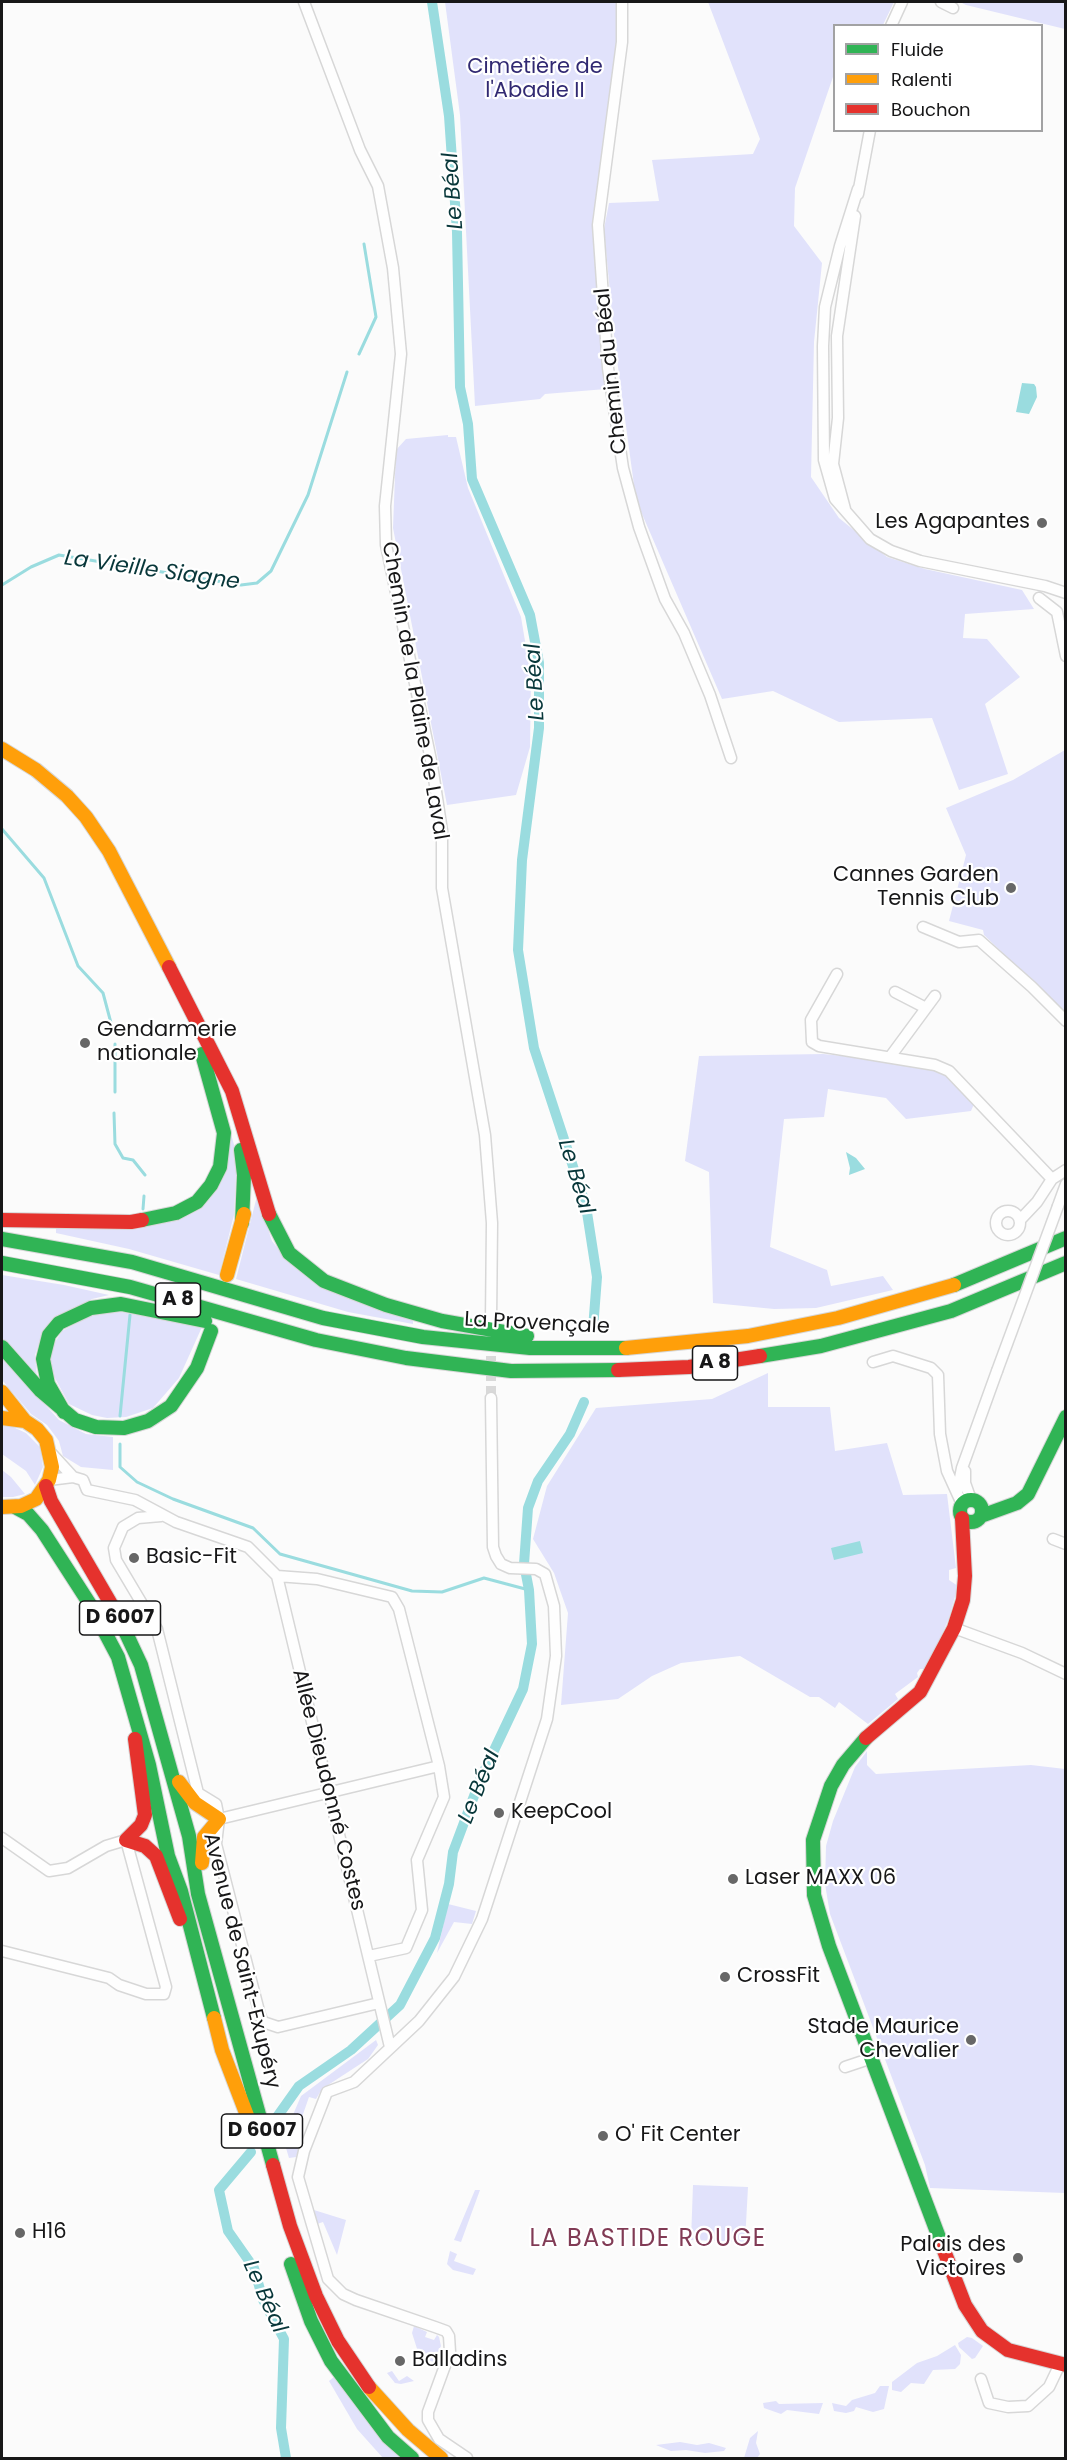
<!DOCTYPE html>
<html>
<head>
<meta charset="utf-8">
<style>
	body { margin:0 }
	#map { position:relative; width:1067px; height:2460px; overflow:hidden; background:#fbfbfb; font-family:Poppins,sans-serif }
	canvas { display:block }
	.frame { position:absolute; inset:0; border:3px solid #171718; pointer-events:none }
	.legend { position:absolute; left:833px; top:24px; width:210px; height:108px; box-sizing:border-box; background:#fff; border:2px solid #a2a2a3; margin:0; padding:8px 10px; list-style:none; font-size:18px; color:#171718 }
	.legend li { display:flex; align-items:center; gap:12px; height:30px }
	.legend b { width:30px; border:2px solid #a2a2a3 }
</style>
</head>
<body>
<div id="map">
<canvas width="1067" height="2460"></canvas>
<div class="frame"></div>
<ul class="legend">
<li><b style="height:8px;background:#30b455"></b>Fluide</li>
<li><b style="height:8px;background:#ff9f0a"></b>Ralenti</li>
<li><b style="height:8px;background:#e5322d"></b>Bouchon</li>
</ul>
</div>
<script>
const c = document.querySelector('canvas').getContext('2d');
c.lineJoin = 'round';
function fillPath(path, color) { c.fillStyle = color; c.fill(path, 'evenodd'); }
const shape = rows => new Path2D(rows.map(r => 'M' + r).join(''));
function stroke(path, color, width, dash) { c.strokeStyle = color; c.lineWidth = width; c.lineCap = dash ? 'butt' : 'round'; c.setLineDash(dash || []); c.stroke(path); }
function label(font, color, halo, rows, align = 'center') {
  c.font = font + ' Poppins,sans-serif'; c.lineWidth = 4.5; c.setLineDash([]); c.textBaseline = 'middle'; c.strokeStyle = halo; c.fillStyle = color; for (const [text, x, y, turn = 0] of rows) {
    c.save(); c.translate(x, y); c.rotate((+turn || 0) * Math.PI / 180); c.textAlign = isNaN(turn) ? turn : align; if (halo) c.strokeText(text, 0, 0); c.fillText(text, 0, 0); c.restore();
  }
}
const green = shape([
	[445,2,618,2,614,89,600,173,606,389,545,394,540,399,475,406,460,115],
	[708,2,894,2,883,25,834,26,834,74,795,188,794,226,822,263,814,342,811,477,839,518,887,557,925,569,1022,590,1034,609,965,614,963,638,987,639,1020,677,985,704,1008,774,959,790,932,718,839,722,773,691,722,699,636,500,615,345,604,229,609,203,659,201,652,160,753,154,760,139],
	[960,2,1065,2,1065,29,966,5],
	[448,435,448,437,456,437,468,488,521,617,531,677,530,747,516,795,447,805,393,528,396,450,406,439],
	[1065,750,1065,1013,984,935,983,930,949,921,966,855,946,808,1013,780],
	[823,1054,913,1063,945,1073,974,1104,971,1111,906,1119,886,1098,828,1089,824,1117,784,1119,770,1247,827,1270,831,1286,883,1276,893,1290,816,1308,774,1309,713,1303,709,1172,685,1161,699,1056],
	[230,1130,237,1156,234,1215,219,1275,129,1249,56,1233,56,1226,191,1213],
	[257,1196,272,1241,283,1255,413,1319,413,1324,348,1312,236,1279],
	[2,1275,64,1285,109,1295,92,1299,44,1329,35,1355,37,1377,2,1340],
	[121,1312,202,1327,179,1378,153,1408,126,1417,107,1418,92,1415,69,1404,50,1369,52,1347,62,1331,94,1314],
	[2,1357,59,1420,86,1434,113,1437,113,1470,81,1467,63,1456,59,1441,47,1425,31,1414,2,1380],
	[768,1373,768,1407,830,1407,835,1451,887,1443,903,1495,947,1494,956,1568,949,1570,949,1580,958,1586,949,1618,927,1669,920,1669,917,1673,918,1677,895,1694,898,1699,868,1724,839,1702,835,1708,819,1697,810,1697,740,1656,681,1663,652,1676,618,1699,561,1705,568,1613,554,1573,533,1539,547,1486,596,1408,712,1399],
	[2,1426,13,1427,26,1433,40,1447,43,1467,35,1485,26,1471,2,1454],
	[2,1470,11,1477,25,1494,13,1497,2,1497],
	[867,1751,867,1765,876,1774,1031,1765,1065,1769,1065,2193,930,2188,925,2165,830,1914,825,1884,826,1846,833,1821,855,1767],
	[448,1904,476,1911,472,1924,454,1922,437,1953],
	[376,2040,378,2045,368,2059,322,2089,316,2099,309,2097,294,2140,300,2144,296,2157,289,2158,283,2138,301,2096],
	[693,2185,748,2187,745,2242,691,2240],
	[475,2190,480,2190,461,2242,454,2240],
	[314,2210,346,2220,337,2255,323,2222,317,2224],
	[450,2251,457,2254,454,2261,476,2269,473,2275,453,2270,447,2264],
	[414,2326,427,2332,425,2337,434,2340,437,2335,439,2337,441,2346,435,2363,419,2355,412,2333],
	[967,2337,972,2338,983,2346,975,2358,972,2359,959,2347,958,2343],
	[955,2345,961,2355,960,2364,955,2369,933,2370,924,2384,911,2383,901,2392,892,2390,892,2382,917,2363,937,2356],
	[392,2371,399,2381,407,2376,414,2381,401,2384,395,2383,387,2373],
	[334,2377,402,2458,383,2458,357,2429,329,2381],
	[880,2386,889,2386,884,2409,873,2412,856,2407,854,2411,846,2413,834,2411,832,2403,846,2406,852,2400,875,2393],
	[776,2401,779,2404,823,2403,819,2414,787,2410,781,2414,764,2408,763,2403],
	[758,2431,756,2443,760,2454,757,2458,744,2458,750,2438],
	[680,2442,697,2445,709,2443,726,2448,724,2451,705,2453,686,2450,671,2451,656,2445]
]);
const water = shape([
	[1022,383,1034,384,1036,387,1037,397,1029,414,1016,412],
	[846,1152,856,1158,865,1169,849,1175,850,1168],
	[860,1541,863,1553,834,1560,831,1548]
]);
const stream = shape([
	[359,354,376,317,364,244],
	[2,585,31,567,59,555,241,585,257,583,271,571,308,495,347,372],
	[2,829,44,878,78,966,103,993,111,1023],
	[115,1044,115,1092],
	[114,1113,115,1144,123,1158,133,1160,145,1175],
	[143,1209,144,1196],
	[120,1416,130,1315],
	[120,1444,120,1467,137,1482,173,1499,253,1528,280,1554,412,1591,442,1592,484,1578,529,1590]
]);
const canal = shape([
	[432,2,449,116,457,232,460,387,468,424,472,479,530,615,539,663,539,728,522,860,518,950,534,1048,586,1206,597,1277,593,1329],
	[272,2124,299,2086,351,2050,400,2005,435,1938,449,1884,453,1852,480,1780,523,1689,532,1644,529,1590,524,1564,528,1508,538,1481,570,1434,584,1402],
	[251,2152,219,2190,228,2231,254,2268,263,2300,284,2339,281,2428,286,2458]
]);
const streetTunnel = shape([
	[491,1341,491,1398]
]);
const street = shape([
	[304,2,360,150,378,186,393,268,401,354,385,506,386,545,432,765,442,831,442,888,485,1135,492,1223,491,1321],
	[622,2,622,42,598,225,608,368,623,468,639,527,665,599,684,633,710,695,731,758],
	[941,2,953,8],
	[891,26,902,2],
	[858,189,840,246,825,307,823,346,824,460,835,499,870,539,891,551,920,561,1045,586,1066,593],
	[858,194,870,130],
	[845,509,833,464,838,418,837,336,855,216],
	[1039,598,1057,612,1066,656],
	[923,927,959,942,979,940,1032,987,1066,1021],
	[837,974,811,1020,812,1042,819,1046,935,1065,949,1071,1052,1179],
	[895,992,926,1008],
	[890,1057,935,996],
	[1058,1206,1066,1184],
	'996 1223a12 12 0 1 1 24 0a12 12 0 1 1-24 0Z',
	[1020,1220,1037,1202,1052,1179,1066,1170],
	[873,1362,893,1356,931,1368,938,1375,940,1434,947,1471,957,1493],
	[51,1453,73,1477],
	[965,1471,965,1483,971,1500],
	[49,1480,73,1477,83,1480,87,1490,135,1500,176,1522,248,1547,277,1576,390,2047],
	[962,1504,957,1493,962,1468,997,1371],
	[161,1516,138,1518,123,1527,114,1548,116,1560,157,1629,198,1793,216,1804,219,1819,216,1844,260,2015,263,2022,278,2027,379,2003],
	[1053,1539,1066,1544],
	[277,1576,317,1579,392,1597,399,1609,439,1766,444,1797,417,1860,422,1910,406,1948,369,1956],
	[954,1628,1022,1653,1066,1674],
	[219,1819,439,1766],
	[2,1838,49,1871,68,1868,106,1846,126,1840,166,1987,164,1994,146,1994,119,1985,109,1978,2,1951],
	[845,2067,872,2058],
	[981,2379,989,2403,1008,2407,1028,2406,1049,2387,1060,2364],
	[467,2458,439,2439,428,2420,428,2412,450,2352,449,2336,446,2331,435,2327,356,2300,343,2294,328,2279,298,2177,304,2151,327,2092,354,2082,419,2021,454,1977,482,1919,547,1719,556,1656,554,1606,545,1574,536,1569,510,1568,501,1564,496,1556,493,1547,491,1398]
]);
const fast = shape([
	[241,1150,244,1175,242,1223],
	[269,1214,289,1253,324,1281,386,1305,442,1321,527,1336],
	[142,1220,176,1213,197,1202,211,1185,220,1167,224,1133,202,1054],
	[2,1239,132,1262,323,1318,423,1337,530,1348,626,1348],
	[2,1263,130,1287,316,1340,406,1358,511,1371,618,1370],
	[954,1285,1066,1238],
	[2,1347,41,1391,75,1420,96,1427,124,1428,148,1421,171,1406,197,1368,211,1331],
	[760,1356,821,1346,951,1311,1066,1263],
	[64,1412,48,1384,43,1359,49,1335,59,1323,91,1308,121,1304,205,1321],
	'960 1511a11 11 0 1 1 22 0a11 11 0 1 1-22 0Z',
	[15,1507,28,1514,42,1530,91,1606,118,1657,149,1765,168,1856,181,1891,214,2018],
	[981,1516,1017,1503,1028,1494,1066,1417],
	[118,1616,141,1665,189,1836,198,1894,273,2165],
	[866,1738,843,1765,831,1786,813,1840,814,1895,829,1946,943,2248],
	[291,2264,311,2321,331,2361,388,2437,412,2458]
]);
const slow = shape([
	[2,749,36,770,67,796,86,817,109,851,169,967],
	[227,1275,244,1214],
	[626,1348,748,1336,838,1318,954,1285],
	[2,1392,25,1421],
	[2,1418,25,1421,37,1429,46,1440,52,1467,49,1480,36,1499,21,1506,2,1507],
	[179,1782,195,1803,219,1819,204,1837,202,1863],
	[214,2018,222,2050,248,2118],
	[369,2387,408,2430,441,2458]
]);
const jam = shape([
	[169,967,232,1091,269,1214],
	[2,1220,131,1222,142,1220],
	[618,1370,689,1367,760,1356],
	[46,1486,51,1501,118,1616],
	[866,1738,920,1692,954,1628,963,1600,965,1576,962,1518],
	[135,1739,145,1815,141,1825,126,1840,145,1846,156,1856,180,1919],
	[273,2165,290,2226,316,2296,338,2341,369,2387],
	[943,2248,965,2305,982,2331,1008,2350,1066,2365]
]);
const streetBridge = shape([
	[997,1371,1058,1206]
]);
const markers = [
	[1042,523,6,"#676767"],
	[1011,888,6,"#676767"],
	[85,1043,6,"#676767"],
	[134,1558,6,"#676767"],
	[499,1813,6,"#676767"],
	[733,1879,6,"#676767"],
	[725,1977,6,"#676767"],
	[971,2040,6,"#676767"],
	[603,2136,6,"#676767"],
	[20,2233,6,"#676767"],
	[1018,2258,6,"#676767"],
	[400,2361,6,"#676767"]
];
const shields = [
	[178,1300,45],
	[715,1363,45],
	[120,1618,81],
	[262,2131,81]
];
const shieldNames = [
	["A 8",178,1300],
	["A 8",715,1363],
	["D 6007",120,1618],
	["D 6007",262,2131]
];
const parkNames = [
	["Cimetière de",535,68],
	["l'Abadie II",535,92]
];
const streetNames = [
	["Chemin du Béal",612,371,-96],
	["Chemin de la Plaine de Laval",414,691,80],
	["La Provençale",537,1324,3],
	["Allée Dieudonné Costes",328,1790,76],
	["Avenue de Saint-Exupéry",241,1961,76]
];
const poiNames = [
	["Les Agapantes",1030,523,"right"],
	["Cannes Garden",999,876,"right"],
	["Tennis Club",999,900,"right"],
	["Gendarmerie",97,1031],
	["nationale",97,1055],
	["Basic-Fit",146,1558],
	["KeepCool",511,1813],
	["Laser MAXX 06",745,1879],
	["CrossFit",737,1977],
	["Stade Maurice",959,2028,"right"],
	["Chevalier",959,2052,"right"],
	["O' Fit Center",615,2136],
	["H16",32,2233],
	["Palais des",1006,2246,"right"],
	["Victoires",1006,2270,"right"],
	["Balladins",412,2361]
];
const waterNames = [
	["Le Béal",454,191,-94],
	["La Vieille Siagne",152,571,8],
	["Le Béal",536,682,-93],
	["Le Béal",575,1177,73],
	["Le Béal",480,1787,-68],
	["Le Béal",264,2297,66]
];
const quarterNames = [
	["LA BASTIDE ROUGE",648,2240]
];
fillPath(green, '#e1e2fb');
fillPath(water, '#9adcdf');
stroke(stream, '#9adcdf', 3);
stroke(canal, '#9adcdf', 10);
stroke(streetTunnel, '#d9d9d9', 10, [10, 5]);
stroke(street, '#d7d7d7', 13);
stroke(fast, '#d7d7d7', 16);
stroke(slow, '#d7d7d7', 16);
stroke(jam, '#d7d7d7', 16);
stroke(street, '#fefefe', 10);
stroke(fast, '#30b455', 14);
stroke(slow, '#ff9f0a', 14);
stroke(jam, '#e5322d', 14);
stroke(streetBridge, '#d7d7d7', 13, []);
stroke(streetBridge, '#fefefe', 10);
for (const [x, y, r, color] of markers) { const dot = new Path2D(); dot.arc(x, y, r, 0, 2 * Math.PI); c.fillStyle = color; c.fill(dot); stroke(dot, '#fff', 2); }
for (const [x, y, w] of shields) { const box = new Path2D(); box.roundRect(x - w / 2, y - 17, w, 34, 4.5); c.fillStyle = '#fff'; c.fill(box); stroke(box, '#171718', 1.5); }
label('bold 20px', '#171718', null, shieldNames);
label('21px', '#312972', '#fff', parkNames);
label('21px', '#171718', '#fff', streetNames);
label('21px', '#171718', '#fff', poiNames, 'left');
label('italic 22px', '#08373a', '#fff', waterNames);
c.letterSpacing = '1.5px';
label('24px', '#813b55', '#fff', quarterNames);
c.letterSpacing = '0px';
</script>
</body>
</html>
